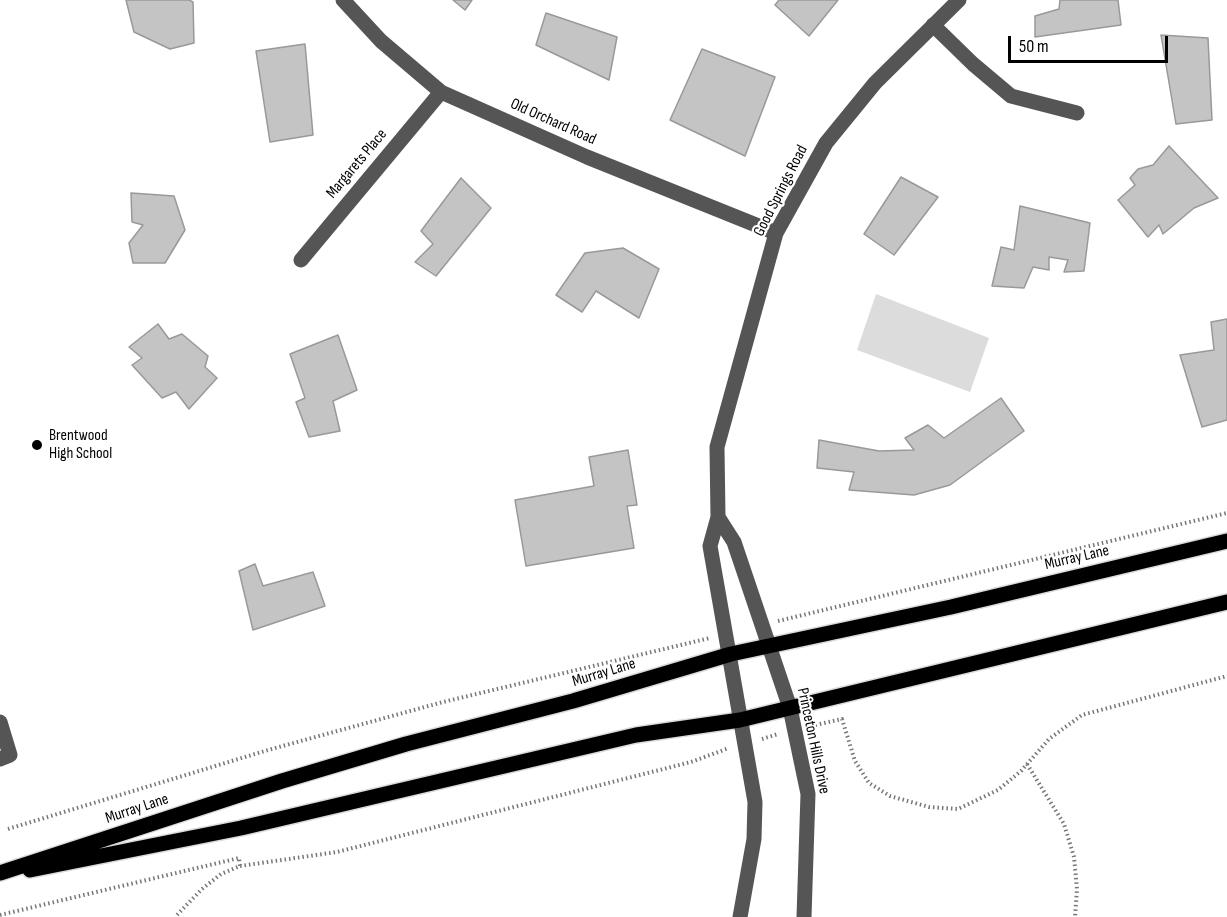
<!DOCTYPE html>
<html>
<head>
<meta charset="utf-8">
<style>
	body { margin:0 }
	#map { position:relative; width:1227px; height:917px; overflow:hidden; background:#fff; font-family:"Sofia Sans Condensed",sans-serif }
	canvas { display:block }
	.scale { position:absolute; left:1008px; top:36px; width:160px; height:27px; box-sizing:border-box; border:3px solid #000; border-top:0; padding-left:8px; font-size:18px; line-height:21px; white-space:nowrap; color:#000; -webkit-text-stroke:4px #fff; paint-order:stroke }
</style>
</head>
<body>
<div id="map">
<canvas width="1227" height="917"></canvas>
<div class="scale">50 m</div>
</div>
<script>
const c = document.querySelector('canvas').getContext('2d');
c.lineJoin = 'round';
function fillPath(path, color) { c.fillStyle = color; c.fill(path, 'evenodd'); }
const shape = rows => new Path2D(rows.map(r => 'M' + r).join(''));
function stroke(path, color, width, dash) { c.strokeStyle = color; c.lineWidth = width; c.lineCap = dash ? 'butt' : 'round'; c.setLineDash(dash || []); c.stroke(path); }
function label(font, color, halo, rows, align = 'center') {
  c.font = font + ' "Sofia Sans Condensed",sans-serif'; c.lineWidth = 4.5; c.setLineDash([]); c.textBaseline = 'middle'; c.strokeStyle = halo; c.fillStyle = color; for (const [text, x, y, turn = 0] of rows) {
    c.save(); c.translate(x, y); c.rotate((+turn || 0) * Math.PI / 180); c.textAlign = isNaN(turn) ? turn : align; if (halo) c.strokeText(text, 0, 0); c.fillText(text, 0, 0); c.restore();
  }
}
const green = shape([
	[876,294,989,338,970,392,857,350]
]);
const building = shape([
	[126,0,189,0,193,2,194,43,170,49,134,32,126,0],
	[453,0,472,0,465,10,453,0],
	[779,0,838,0,809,36,775,5,779,0],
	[1060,0,1118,0,1121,25,1035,37,1035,16,1059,9,1060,0],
	[546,13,617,37,609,80,536,45,546,13],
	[1161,35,1208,38,1212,120,1176,124,1161,35],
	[305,44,313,135,270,142,256,51,305,44],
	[702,49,775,77,745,156,670,120,702,49],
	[1169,146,1218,198,1194,208,1163,234,1159,225,1148,237,1118,200,1135,185,1130,178,1138,169,1153,165,1169,146],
	[901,177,938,197,894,255,864,234,901,177],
	[461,178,491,208,436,276,415,262,433,244,421,231,461,178],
	[131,193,174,196,185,230,165,263,133,263,129,243,143,225,132,222,131,193],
	[1020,206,1090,223,1084,271,1064,272,1068,260,1049,257,1049,270,1033,267,1024,288,992,286,1001,247,1014,250,1020,206],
	[623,248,659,269,639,318,596,291,582,312,556,295,585,253,623,248],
	[1227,319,1227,420,1202,427,1180,355,1214,350,1211,322,1227,319],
	[158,324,169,339,182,334,208,356,205,367,217,378,189,409,176,392,162,398,132,365,142,358,129,347,158,324],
	[338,335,357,390,333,401,340,431,309,437,296,402,305,398,290,354,338,335],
	[1001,398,1024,431,950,485,914,495,849,490,854,472,817,468,819,440,879,451,914,450,905,438,928,425,944,438,1001,398],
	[628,450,637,505,627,506,634,548,526,566,515,500,594,486,589,457,628,450],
	[255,564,263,586,313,572,325,606,253,630,239,571,255,564]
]);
const path = shape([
	[778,621,1227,513],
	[811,726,842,719,855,761,869,783,890,796,929,807,958,809,998,790,1021,771,1049,739,1082,715,1227,676],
	[762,739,778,734],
	[1027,764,1064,824,1074,857,1077,889,1075,917],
	[8,829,268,750,443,702,710,638],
	[240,866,337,852,691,762,729,748],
	[0,915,239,858,240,866,221,874,202,889,175,917]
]);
const minor = shape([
	[343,0,381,41,441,92,587,157,776,233],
	[933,25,973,64,1011,96,1077,113],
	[301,260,441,92],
	[718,517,734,542,790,708,808,794,804,917],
	[0,722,10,755,0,759],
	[740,917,754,839,755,802,710,546,718,517,717,447,776,233,826,143,875,83,959,0]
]);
const major = shape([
	[30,870,241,828,636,735,740,720,1227,602],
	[0,873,282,781,406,744,573,701,731,654,951,607,1227,541]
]);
const markers = [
	[37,445,6,"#000"]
];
const streetNames = [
	["Old Orchard Road",553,122,24],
	["Margarets Place",357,164,-50],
	["Good Springs Road",781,191,-63],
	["Murray Lane",1077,558,-13],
	["Murray Lane",604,673,-17],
	["Princeton Hills Drive",813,741,78],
	["Murray Lane",137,809,-18]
];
const poiNames = [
	["Brentwood",49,436],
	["High School",49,454]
];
fillPath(green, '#dcdcdc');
fillPath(building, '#c4c4c4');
stroke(building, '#999', 1.5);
stroke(major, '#dbdbdb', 18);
stroke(path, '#777', 4, [1.5, 3]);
stroke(minor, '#555', 15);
stroke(major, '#000', 15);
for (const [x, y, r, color] of markers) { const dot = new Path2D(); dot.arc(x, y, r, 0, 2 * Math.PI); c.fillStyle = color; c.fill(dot); stroke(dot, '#fff', 2); }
label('16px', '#000', '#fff', streetNames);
label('16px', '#000', '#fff', poiNames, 'left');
</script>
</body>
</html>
